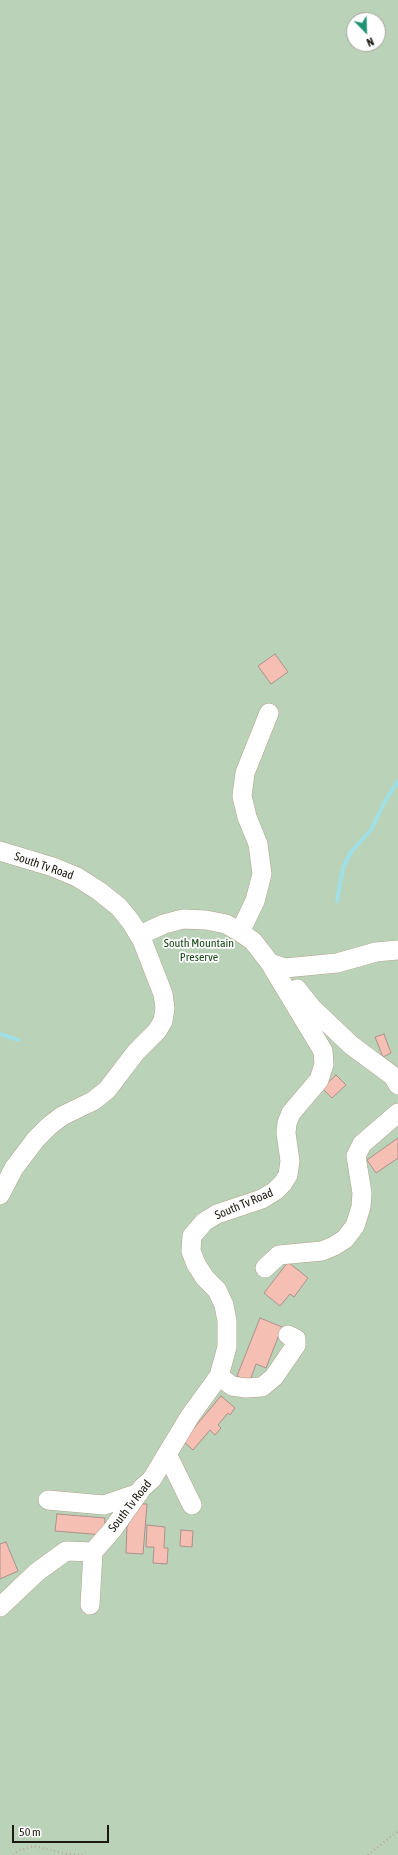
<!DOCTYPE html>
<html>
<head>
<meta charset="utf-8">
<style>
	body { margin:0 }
	#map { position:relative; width:398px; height:1855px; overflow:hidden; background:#fff2d9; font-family:"Asap Condensed",sans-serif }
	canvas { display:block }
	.north { position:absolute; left:346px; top:12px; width:40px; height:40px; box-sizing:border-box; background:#fff; border:1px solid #a5a39f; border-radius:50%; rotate:157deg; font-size:11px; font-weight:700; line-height:16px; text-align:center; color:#1d1910 }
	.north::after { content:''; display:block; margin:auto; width:14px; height:18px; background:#229375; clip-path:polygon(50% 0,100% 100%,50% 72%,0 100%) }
	.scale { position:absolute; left:12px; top:1825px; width:97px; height:18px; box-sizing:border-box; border:2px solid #1d1910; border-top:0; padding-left:5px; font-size:12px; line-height:14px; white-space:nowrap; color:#1d1910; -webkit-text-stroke:3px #fff; paint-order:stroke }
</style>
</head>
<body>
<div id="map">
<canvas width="398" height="1855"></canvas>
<div class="north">N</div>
<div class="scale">50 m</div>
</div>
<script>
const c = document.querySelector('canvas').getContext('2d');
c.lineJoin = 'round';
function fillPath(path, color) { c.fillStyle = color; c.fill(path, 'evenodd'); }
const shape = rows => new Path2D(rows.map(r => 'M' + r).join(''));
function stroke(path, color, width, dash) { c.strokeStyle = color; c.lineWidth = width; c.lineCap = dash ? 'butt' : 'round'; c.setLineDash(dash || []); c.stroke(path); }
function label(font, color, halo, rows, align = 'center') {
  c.font = font + ' "Asap Condensed",sans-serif'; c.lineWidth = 3.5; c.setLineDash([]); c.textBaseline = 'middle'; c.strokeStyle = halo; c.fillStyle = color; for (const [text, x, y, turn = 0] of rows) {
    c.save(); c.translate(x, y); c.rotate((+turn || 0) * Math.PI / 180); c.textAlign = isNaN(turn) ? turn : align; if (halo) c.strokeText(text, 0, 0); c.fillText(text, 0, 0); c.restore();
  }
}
const green = shape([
	[0,0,398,0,398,1855,0,1855],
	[354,20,378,20,378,44,354,44]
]);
const stream = shape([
	[337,901,343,868,351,852,371,830,384,803,398,781],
	[0,1034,18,1040]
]);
const building = shape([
	[275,654,288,672,271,684,258,666,275,654],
	[384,1034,391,1053,383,1057,375,1037,384,1034],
	[336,1075,346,1085,332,1098,322,1088,336,1075],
	[398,1138,398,1158,376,1173,367,1160,398,1138],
	[288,1262,308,1278,294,1297,290,1294,280,1306,264,1293,288,1262],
	[260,1318,282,1327,266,1368,256,1364,250,1381,237,1376,260,1318],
	[221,1396,235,1408,230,1415,228,1413,218,1425,221,1428,215,1435,210,1430,193,1450,183,1441,221,1396],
	[141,1504,147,1504,143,1554,126,1553,127,1527,134,1512,141,1504],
	[57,1514,105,1518,104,1535,55,1531,57,1514],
	[147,1525,165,1527,164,1548,168,1548,167,1564,153,1563,154,1547,146,1547,147,1525],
	[181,1530,193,1531,192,1547,180,1546,181,1530],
	[6,1542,18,1571,0,1579,0,1544,6,1542]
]);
const path = shape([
	[13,1855,18,1851,34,1846,66,1854,85,1855],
	[368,1855,398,1831]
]);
const minor = shape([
	[0,851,53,867,77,877,99,891,119,907,131,922,142,940,163,994,165,1008,163,1021,157,1031,136,1052,107,1090,93,1101,62,1116,49,1126,36,1139,14,1168,0,1195],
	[240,932,255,901,262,874,258,844,247,817,242,796,245,773,269,713],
	[270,963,285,968,337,963,376,952,398,950],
	[297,989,312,1008,351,1045,393,1076,398,1085],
	[265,1268,279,1255,322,1251,334,1246,345,1239,355,1226,361,1207,362,1193,356,1156,362,1144,398,1113],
	[219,1376,232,1386,246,1388,262,1387,274,1377,296,1345,296,1339,288,1335],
	[167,1454,192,1505],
	[48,1500,104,1505,139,1493],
	[90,1605,93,1552],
	[0,1607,37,1572,66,1551,93,1552,113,1529,142,1488,152,1479,190,1416,219,1376,227,1347,227,1321,224,1305,217,1290,205,1278,196,1264,191,1251,192,1236,204,1222,217,1214,262,1199,275,1191,283,1183,288,1175,290,1161,286,1133,287,1123,291,1113,319,1080,324,1064,323,1051,270,963,253,941,240,932,226,924,206,920,183,919,164,924,140,935]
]);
const streetNames = [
	["South Tv Road",44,866,19],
	["South Tv Road",244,1204,-23],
	["South Tv Road",130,1506,-52]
];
const parkNames = [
	["South Mountain",199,943],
	["Preserve",199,957]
];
fillPath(green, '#bad2b8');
stroke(stream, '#9fe0e6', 4);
fillPath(building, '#f6bfb3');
stroke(building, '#ad918b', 1);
stroke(minor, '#b0a48c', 20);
stroke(path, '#b7ad99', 2.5, [1, 3]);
stroke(minor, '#fff', 19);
label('12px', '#1d1910', '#fff', streetNames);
label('12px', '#164816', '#fff', parkNames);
</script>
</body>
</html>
